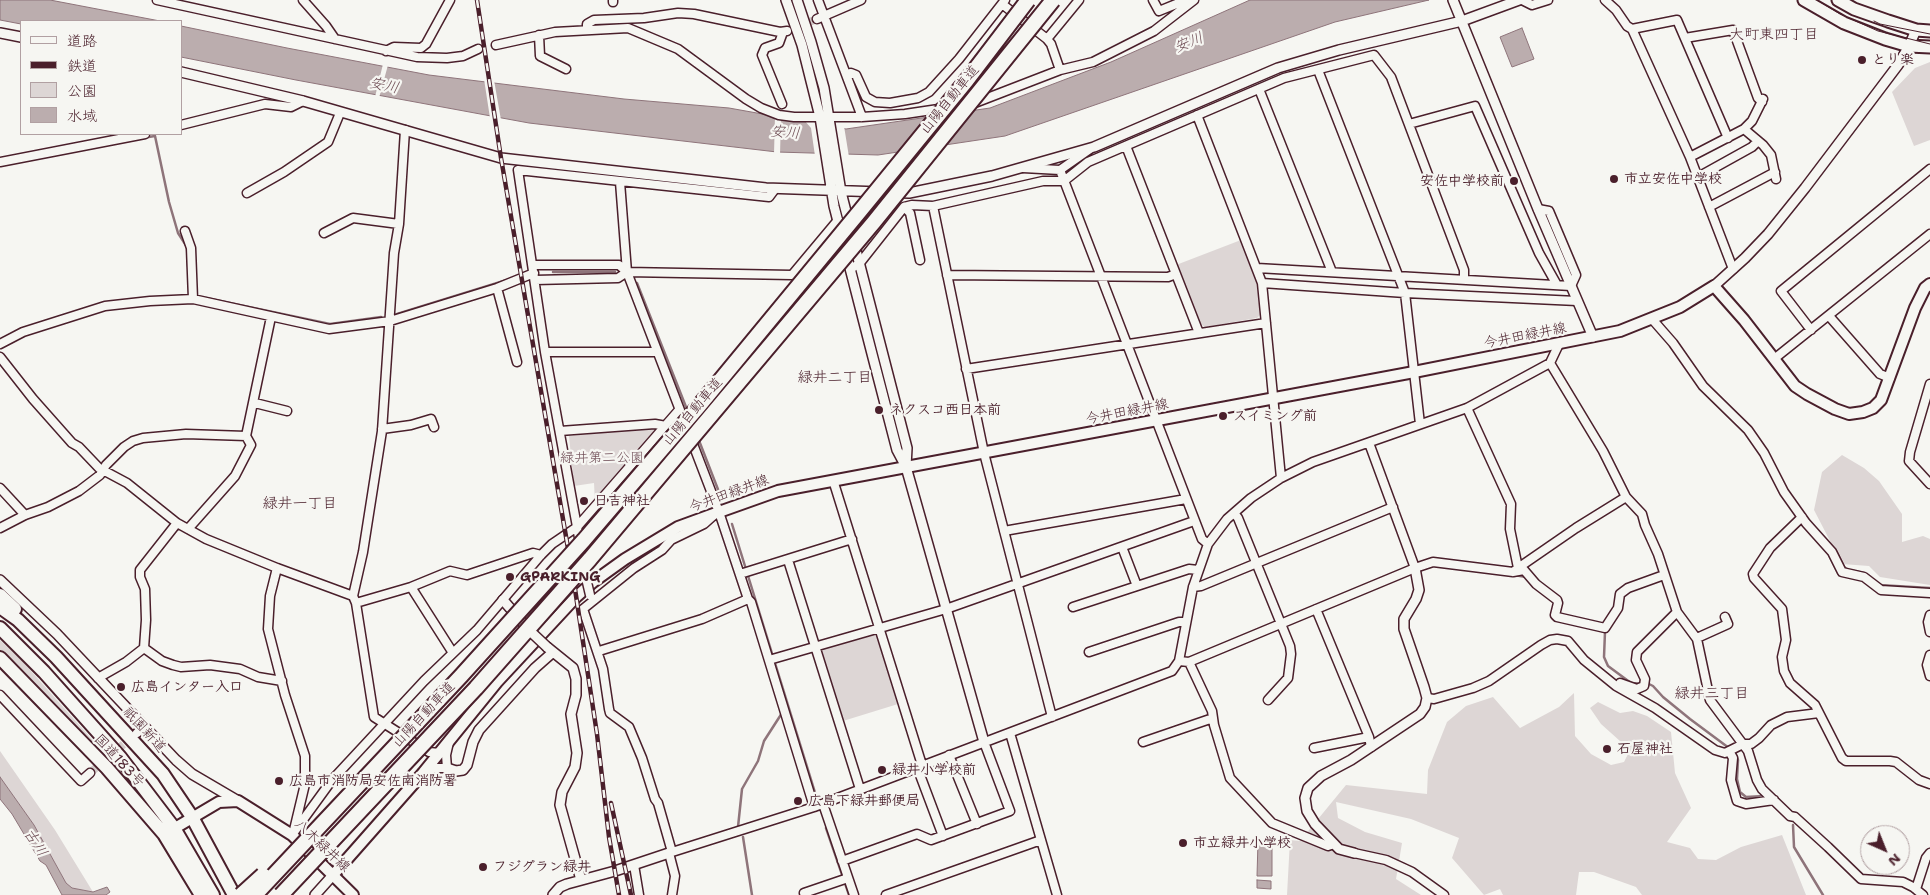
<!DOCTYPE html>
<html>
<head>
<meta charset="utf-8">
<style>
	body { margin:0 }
	#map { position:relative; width:1930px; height:895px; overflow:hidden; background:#f6f6f2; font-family:"Shantell Sans","Klee One",sans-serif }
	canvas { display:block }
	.legend { position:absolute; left:20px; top:20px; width:162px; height:115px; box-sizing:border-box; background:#f6f6f2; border:1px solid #b1a0a2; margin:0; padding:6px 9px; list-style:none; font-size:15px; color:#4a1f2b }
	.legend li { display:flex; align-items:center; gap:10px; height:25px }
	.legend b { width:25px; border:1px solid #b1a0a2 }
	.north { position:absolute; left:1860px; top:825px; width:50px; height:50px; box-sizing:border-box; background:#f6f6f2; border:1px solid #b1a0a2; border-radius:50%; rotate:136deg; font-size:14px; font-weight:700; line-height:20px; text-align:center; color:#4a1f2b }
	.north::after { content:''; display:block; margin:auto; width:18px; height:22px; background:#4a1f2b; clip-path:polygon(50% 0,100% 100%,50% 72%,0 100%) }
</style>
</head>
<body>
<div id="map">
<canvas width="1930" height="895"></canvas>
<ul class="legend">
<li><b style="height:6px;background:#f6f6f2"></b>道路</li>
<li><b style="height:6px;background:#4a1f2b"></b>鉄道</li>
<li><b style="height:14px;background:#ddd6d5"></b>公園</li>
<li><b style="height:14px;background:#bbadae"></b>水域</li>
</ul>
<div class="north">N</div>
</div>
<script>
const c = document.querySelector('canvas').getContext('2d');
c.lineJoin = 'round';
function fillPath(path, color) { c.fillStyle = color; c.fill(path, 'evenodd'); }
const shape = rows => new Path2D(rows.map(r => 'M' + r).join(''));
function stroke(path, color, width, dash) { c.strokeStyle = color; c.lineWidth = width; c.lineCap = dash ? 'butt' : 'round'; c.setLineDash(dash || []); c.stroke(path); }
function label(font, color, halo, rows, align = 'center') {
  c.font = font + ' "Shantell Sans","Klee One",sans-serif'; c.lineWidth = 4.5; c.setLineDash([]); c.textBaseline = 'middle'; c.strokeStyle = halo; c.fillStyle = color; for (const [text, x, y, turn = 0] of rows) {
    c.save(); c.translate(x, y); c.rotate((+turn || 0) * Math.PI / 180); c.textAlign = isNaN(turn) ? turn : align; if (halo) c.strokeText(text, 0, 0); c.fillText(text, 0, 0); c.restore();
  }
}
const green = shape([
	[1930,62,1930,140,1914,146,1892,92,1915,68],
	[1241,240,1253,268,1257,282,1260,315,1257,318,1205,327,1199,323,1176,265],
	[652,428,660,430,595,503,594,483,574,486,569,436],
	[1842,455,1864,468,1879,481,1902,514,1902,542,1923,536,1930,539,1930,585,1880,577,1869,566,1842,564,1814,510,1822,472],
	[874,633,877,635,898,704,843,721,822,652,823,648],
	[0,640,22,661,90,737,125,776,123,778,0,653],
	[1574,693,1575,736,1591,754,1611,765,1624,762,1630,750,1601,724,1590,708,1598,702,1620,713,1633,711,1647,716,1671,732,1675,773,1691,808,1667,842,1690,848,1698,859,1716,860,1741,847,1782,835,1806,895,1642,895,1636,887,1594,872,1579,872,1576,895,1503,895,1500,889,1484,895,1452,858,1459,838,1411,819,1336,802,1338,818,1365,832,1402,843,1396,879,1421,895,1287,895,1290,840,1300,841,1346,785,1427,794,1428,770,1447,722,1466,706,1493,697,1520,728,1559,707],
	[0,751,55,830,93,892,72,888,66,883,34,825,0,777]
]);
const water = shape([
	[0,0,50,0,160,21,21,21,21,24,0,20,0,0],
	[1250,0,1429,0,1335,22,1005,136,878,155,777,152,529,123,296,80,181,57,181,26,287,48,429,75,624,99,729,108,846,129,990,108,1111,62,1250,0],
	[1522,28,1534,59,1512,67,1500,37,1522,28],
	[0,777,34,825,66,883,72,888,93,892,107,887,110,892,106,895,62,895,46,865,40,861,12,814,0,799,0,777],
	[1258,842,1272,842,1272,876,1257,876,1258,842],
	[1257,880,1271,881,1271,889,1257,888,1257,880]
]);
const pier = shape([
	[383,64,388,65,379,98,375,97],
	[484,79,494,80,501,120,490,118],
	[775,116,781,116,780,155,774,154],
	[804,120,844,126,849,157,815,156,811,128]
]);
const stream = shape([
	[136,139,155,136,169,202,178,233,187,247,188,266],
	[553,272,615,272],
	[637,283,688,412],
	[206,298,330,324,381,317],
	[397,314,510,279],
	[698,438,719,492],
	[732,524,817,799],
	[1828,542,1836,551,1844,567,1848,570],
	[1854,571,1864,573,1869,576],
	[1514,575,1526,577,1527,579],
	[1879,585,1930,588],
	[1602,631,1605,632,1604,657,1608,666,1631,683,1649,684,1653,686,1663,697,1690,719,1729,748],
	[1734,751,1738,760,1737,779,1740,792,1746,797,1764,796],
	[1793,825,1794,847,1823,895],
	[738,827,742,789,758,761,764,741,782,713],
	[826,828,849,895],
	[743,837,752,895]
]);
const minorTunnel = shape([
	[787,31,817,19],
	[90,773,132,737]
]);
const minor = shape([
	[157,0,417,57,447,58,463,56,478,49],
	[303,0,326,26,335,39],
	[613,0,613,2],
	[818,0,862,117],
	[1153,0,1159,11,1186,0],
	[1522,0,1532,5,1548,0],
	[1605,0,1616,10,1627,26,1632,29,1677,20,1728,138],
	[1002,4,1047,39,1051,44,1060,70],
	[817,19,861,0],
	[1632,29,1690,157,1733,269],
	[587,30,587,24,594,20,644,18,678,13,694,14,780,32,787,31],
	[539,35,540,56,566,69],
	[1685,38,1733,30,1758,98,1762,102],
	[1047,39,1079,0],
	[496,45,555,32,628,28,678,49,746,99,761,108,779,115,794,117,862,117,905,114,972,104,1060,70,1093,62,1154,31,1194,0],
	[386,51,394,47,421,48,426,44,450,0],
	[1318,70,1405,293,1420,424],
	[847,74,851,73,856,75,866,97,875,102,890,103,918,98,929,92,959,59,1005,0],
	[1259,89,1332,272],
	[782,104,762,55,765,48,779,43,783,32],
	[1197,115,1262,283,1281,478],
	[1409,124,1475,106,1539,253,1557,285],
	[181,125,265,104,291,107,303,101],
	[1744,129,1763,145,1771,155,1776,179],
	[405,130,399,224,394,253,382,431,363,552,353,596,356,603,374,717,429,752,440,753],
	[1126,146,1199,333],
	[1690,157,1744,129,1752,121,1763,99],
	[0,162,145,134],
	[1023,168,1060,170,1090,149],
	[1060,170,1202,539,1208,544],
	[1698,177,1752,147,1758,141],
	[620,182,627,272,719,512,748,599,751,602,814,807],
	[247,193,284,172,328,142,340,113],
	[933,206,984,453,1052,717],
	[904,207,910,213,920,260],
	[1709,207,1775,172],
	[185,231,191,248,193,299],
	[324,233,353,218,399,224],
	[533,265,619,265,627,272,792,275,838,220],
	[1257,268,1571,286,1576,275,1549,211,1538,209],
	[850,269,859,264,904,207,912,205,933,206,1043,181,1064,181,1088,162,1284,78,1374,55,1391,77,1464,270,1464,279],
	[947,275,1168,277,1176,274],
	[535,280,618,278,627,272],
	[1262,283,1405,293,1577,301],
	[497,288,517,362],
	[1829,316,1880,374,1890,378],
	[1652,319,1673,343,1703,386,1748,430,1764,453,1784,492,1806,523,1832,552,1842,572,1864,577,1881,590,1930,593],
	[1811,330,1781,291,1930,169],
	[0,344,23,332,105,306,150,301,193,299,329,329,390,321,497,288,534,273],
	[545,352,657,352],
	[0,357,33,399,72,443,79,447,99,468,127,483,177,523,206,539,277,568,353,596],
	[1774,359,1930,234],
	[1550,363,1603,451,1626,497,1642,514,1645,525,1658,554,1677,612,1697,639,1710,700,1748,751,1757,780,1762,789,1790,816,1795,817,1828,847,1861,879,1903,882,1913,887,1923,895],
	[966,369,1266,323],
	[1930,384,1910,452,1909,461,1930,484],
	[255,403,287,411],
	[1467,408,1511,504,1510,529,1518,568,1513,572],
	[382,429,411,425,431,419,434,427],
	[560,431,655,424,666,426],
	[246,436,271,317],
	[1369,443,1415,568],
	[833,480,922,765],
	[0,488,25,515],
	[1234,513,1238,518,1290,646,1291,654,1288,678,1268,700],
	[1802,517,1770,548,1753,574,1754,578,1782,609,1786,640,1782,657,1784,671,1790,683,1815,705,1842,758,1846,761,1890,761,1896,762,1919,780,1930,784],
	[0,528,25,515,48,507,79,491,100,475,106,465,124,447,133,441,143,438,186,434,246,436,251,445,235,476,188,529],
	[1004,531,1186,499],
	[1122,547,1137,586],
	[788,560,860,789],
	[584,565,545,352,518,170,769,197,775,189],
	[277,568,270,596,268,629,285,695,305,756,305,784,294,830],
	[1518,568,1576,528,1626,497],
	[740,574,852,539],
	[411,587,453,653],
	[1193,587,1201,586,1393,507],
	[356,603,411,587,450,571,467,575,533,553,541,555],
	[1073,607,1189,569,1198,570],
	[1316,609,1369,737,1371,747],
	[1930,615,1928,622,1930,632],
	[1697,638,1728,624,1725,617],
	[144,648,162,661,173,665,181,667,210,665,240,669,258,677,282,681],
	[599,651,702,619,748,599],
	[1089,652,1179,622,1186,622],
	[1930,655,1927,665,1930,676],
	[769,660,946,609,1194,521],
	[1179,661,1189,662,1415,568,1433,562,1513,572,1524,570,1536,584,1557,600,1558,603,1555,615,1557,617,1605,628,1618,608,1620,594,1628,588,1664,575],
	[1189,662,1212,711,1214,725,1230,778,1272,823,1328,846,1334,844],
	[98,678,126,662,144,648,146,620,145,589,140,577,140,570,177,523],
	[1620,683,1637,689,1644,686,1645,679,1636,660,1637,652,1677,612],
	[0,695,81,781,90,773],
	[1427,698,1434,699,1473,688,1489,681,1541,645,1550,640,1557,639,1568,641,1584,660,1616,686,1655,708,1715,750,1725,753,1743,744,1751,744,1759,738,1771,725,1787,717,1819,713],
	[137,733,145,727],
	[1010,733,1057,895],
	[1143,742,1213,718],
	[1314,748,1369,737],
	[1729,751,1733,758,1731,780,1737,801,1746,804,1774,800],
	[949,755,977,824],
	[917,767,943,836],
	[424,772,435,768,447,768,446,755,449,742],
	[823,804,854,895],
	[292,835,332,780,424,681,477,630,541,555,552,544,577,527,679,410],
	[672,852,658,803,655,799,642,758,629,727,610,713,609,709,603,669,583,609,634,568,662,550,671,540,704,524,713,516],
	[1354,853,1386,860,1412,872,1444,895],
	[842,861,917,834,931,840,1010,811,984,742],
	[634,865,639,895],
	[1916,889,1926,858,1930,853],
	[804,893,848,878],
	[672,895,675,876,669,853,814,807,1172,671,1179,661,1193,587,1208,544,1227,519,1251,498,1281,478,1313,462,1467,408,1550,363,1559,344],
	[886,895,1041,840]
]);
const tertiary = shape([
	[786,0,802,45,820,117,834,206,870,346,897,450,906,467,984,742],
	[797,0,811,42,824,88,841,192,907,448,906,467],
	[1453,0,1538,209,1593,337],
	[0,33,21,37],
	[181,72,303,101,501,158,766,188,909,193,992,176,1094,147,1278,68,1339,50,1462,21,1519,0],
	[1714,286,1745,258,1768,234,1805,188,1898,65,1909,46,1916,30],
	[0,580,57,634,176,760,192,774,238,801],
	[503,600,530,631],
	[547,647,573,668,576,679,576,695,571,714,577,753,575,767,562,792,560,805,581,880],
	[447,768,456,771,463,770,467,765,473,742,479,730,535,668,552,653],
	[1354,853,1339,849,1315,824,1307,811,1305,798,1308,788,1321,776,1351,760,1420,714,1425,707,1427,698,1424,687,1404,629,1404,619,1416,599,1419,590,1415,568],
	[315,895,333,875],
	[553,895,560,887,567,884,615,871,669,853]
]);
const secondary = shape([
	[170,831,219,802,238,801,292,835,353,895],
	[333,875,423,773,497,682,576,597,593,582,625,559,678,527,719,512,778,491,1414,372,1620,331,1680,307,1714,286,1744,320,1795,386,1807,394,1835,409,1849,414,1863,412,1873,408,1881,400,1915,308,1925,288,1930,284]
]);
const primary = shape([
	[1804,0,1844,23,1885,39,1909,46,1930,47],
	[1838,0,1854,9,1888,21,1916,30,1930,31]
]);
const trunk = shape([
	[0,595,15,609],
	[0,607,18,620,56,657,163,774,192,817,234,895],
	[0,628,44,672,120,757,174,828,213,895],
	[0,658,107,768,164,834,201,895]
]);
const tram = shape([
	[1817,0,1840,14,1878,31,1930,44],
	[1874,21,1880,24,1930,34]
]);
const rail = shape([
	[477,0,501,158,575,589,597,734,609,837,619,895],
	[611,803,631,895]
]);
const minorBridge = shape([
	[586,578,590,595]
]);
const tertiaryBridge = shape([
	[530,631,547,647]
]);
const motorwayBridge = shape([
	[241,895,263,875],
	[255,895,461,676,584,540,699,406,860,211,967,80,1028,0],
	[281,895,476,688,590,559,874,222,1053,0]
]);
const markers = [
	[1862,60,5,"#4a1f2b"],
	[1614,179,5,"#4a1f2b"],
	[1514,181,5,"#4a1f2b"],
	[879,410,5,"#4a1f2b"],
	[1223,416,5,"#4a1f2b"],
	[584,501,5,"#4a1f2b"],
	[510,577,5,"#4a1f2b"],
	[121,687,5,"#4a1f2b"],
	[1607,749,5,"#4a1f2b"],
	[882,770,5,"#4a1f2b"],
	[279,781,5,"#4a1f2b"],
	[798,801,5,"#4a1f2b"],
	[1183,843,5,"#4a1f2b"],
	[483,867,5,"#4a1f2b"]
];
const poiNames = [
	["とり楽",1872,60],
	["市立安佐中学校",1624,179],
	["安佐中学校前",1504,181,"right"],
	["ネクスコ西日本前",889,410],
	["スイミング前",1233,416],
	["日吉神社",594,501],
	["GPARKING",520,577],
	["広島インター入口",131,687],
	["石屋神社",1617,749],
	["緑井小学校前",892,770],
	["広島市消防局安佐南消防署",289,781],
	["広島下緑井郵便局",808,801],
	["市立緑井小学校",1193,843],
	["フジグラン緑井",493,867]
];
const streetNames = [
	["山陽自動車道",950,100,-51],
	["今井田緑井線",1525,336,-11],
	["山陽自動車道",693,412,-50],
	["今井田緑井線",1127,412,-11],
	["今井田緑井線",729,494,-20],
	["山陽自動車道",424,715,-47],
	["祇園新道",144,730,48],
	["国道183号",119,761,47],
	["八木緑井線",322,846,43]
];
const parkNames = [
	["緑井第二公園",602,458]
];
const neighbourhoodNames = [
	["大町東四丁目",1774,35],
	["緑井二丁目",835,378],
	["緑井一丁目",300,504],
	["緑井三丁目",1712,694]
];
const waterNames = [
	["安川",1189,43,-22],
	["安川",384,86,12],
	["安川",785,133,4],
	["古川",35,843,57]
];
fillPath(green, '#ddd6d5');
fillPath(water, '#bbadae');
stroke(water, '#8e747a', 1);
fillPath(pier, '#f6f6f2');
stroke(stream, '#8e747a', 2.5);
stroke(minorTunnel, '#d4cbca', 8, [8, 4]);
stroke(minor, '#4a1f2b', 11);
stroke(tertiary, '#4a1f2b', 12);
stroke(secondary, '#4a1f2b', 14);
stroke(primary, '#4a1f2b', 15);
stroke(trunk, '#4a1f2b', 16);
stroke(minor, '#f6f6f2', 8);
stroke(tertiary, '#f6f6f2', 9);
stroke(secondary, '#f6f6f2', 10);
stroke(primary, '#f6f6f2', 11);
stroke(trunk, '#f6f6f2', 12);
stroke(tram, '#4a1f2b', 1);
stroke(rail, '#4a1f2b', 4.5);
stroke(rail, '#f6f6f2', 2.5, [8]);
stroke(minorBridge, '#4a1f2b', 11, []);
stroke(tertiaryBridge, '#4a1f2b', 12, []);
stroke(motorwayBridge, '#4a1f2b', 18, []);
stroke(minorBridge, '#f6f6f2', 8);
stroke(tertiaryBridge, '#f6f6f2', 9);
stroke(motorwayBridge, '#f6f6f2', 14);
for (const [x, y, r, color] of markers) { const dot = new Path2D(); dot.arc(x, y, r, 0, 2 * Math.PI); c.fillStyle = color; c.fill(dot); stroke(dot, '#f6f6f2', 2); }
label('bold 14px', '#4a1f2b', '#f6f6f2', poiNames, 'left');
label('14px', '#4a1f2b', '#f6f6f2', streetNames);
label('14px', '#6f4d56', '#f6f6f2', parkNames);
label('15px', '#4a1f2b', '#f6f6f2', neighbourhoodNames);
label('italic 15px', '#6c4a52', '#f6f6f2', waterNames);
</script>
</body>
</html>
